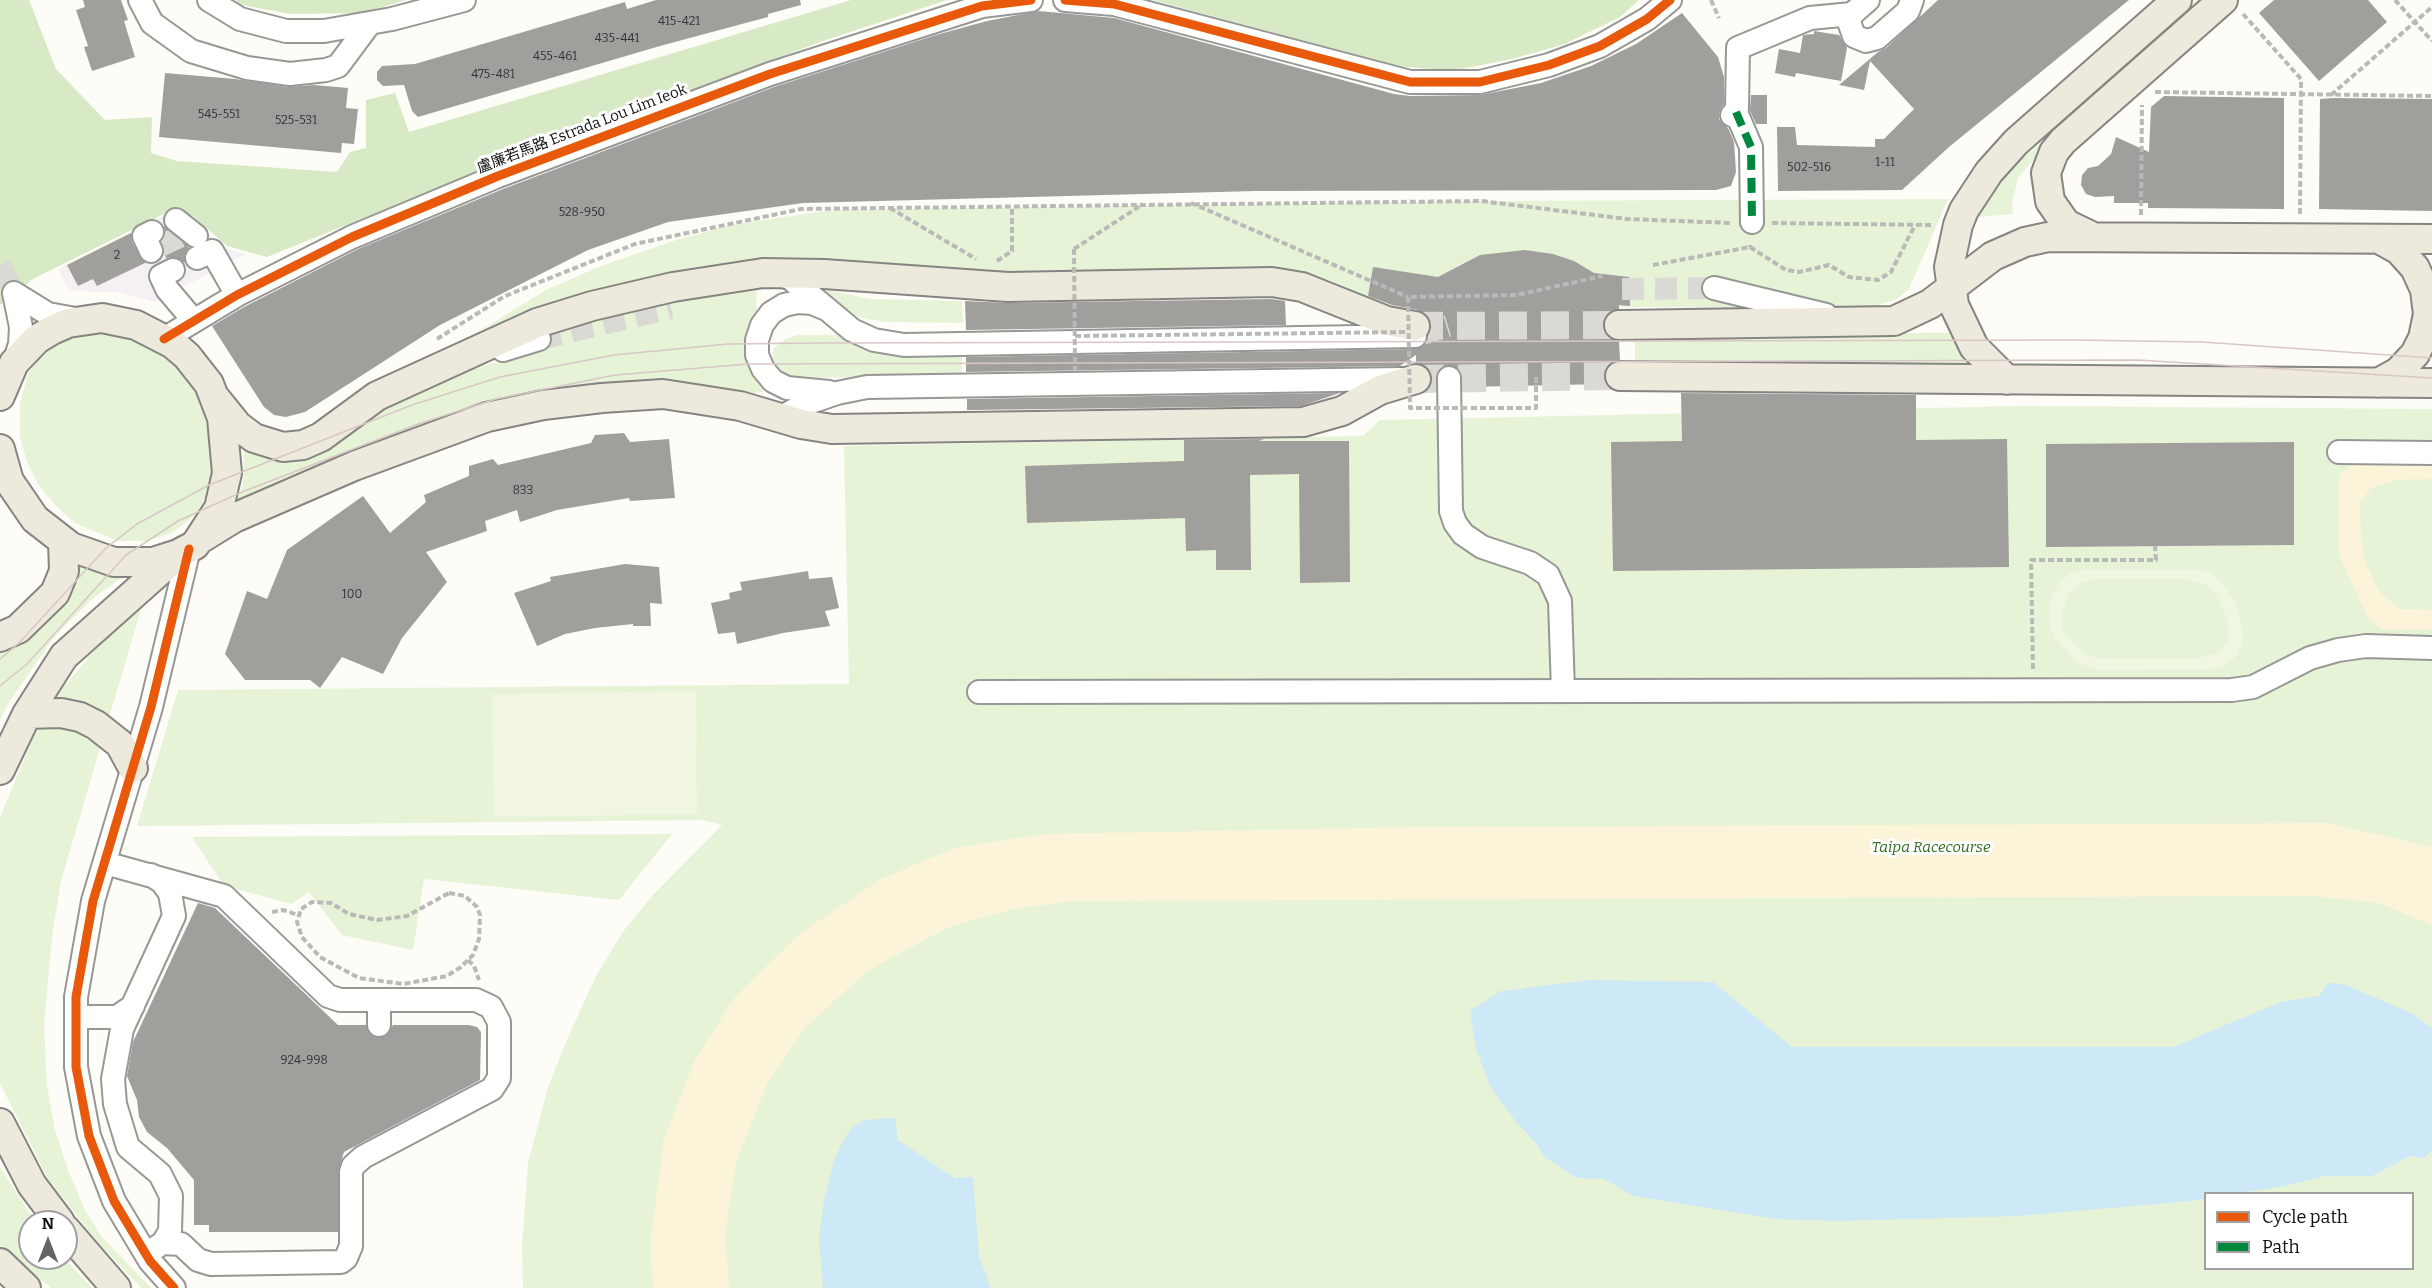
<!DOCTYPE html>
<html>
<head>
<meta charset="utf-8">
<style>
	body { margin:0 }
	#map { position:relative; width:2432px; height:1288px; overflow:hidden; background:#fdfcf7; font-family:Bitter,serif }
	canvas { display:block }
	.legend { position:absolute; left:2204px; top:1192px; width:210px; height:78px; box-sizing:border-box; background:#fff; border:2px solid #a0a0a0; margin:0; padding:8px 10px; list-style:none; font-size:18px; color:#111 }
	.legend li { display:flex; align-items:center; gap:12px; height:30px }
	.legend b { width:30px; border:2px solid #a0a0a0 }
	.north { position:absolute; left:18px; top:1210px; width:60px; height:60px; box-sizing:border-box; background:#fff; border:2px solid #a0a0a0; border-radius:50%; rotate:0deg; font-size:16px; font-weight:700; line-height:24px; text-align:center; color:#111 }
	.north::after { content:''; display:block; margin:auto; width:21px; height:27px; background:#646362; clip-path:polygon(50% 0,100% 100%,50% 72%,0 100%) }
</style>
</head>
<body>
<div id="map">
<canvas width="2432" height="1288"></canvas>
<ul class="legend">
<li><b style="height:8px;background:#e8590c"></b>Cycle path</li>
<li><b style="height:8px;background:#00873e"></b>Path</li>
</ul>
<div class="north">N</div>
</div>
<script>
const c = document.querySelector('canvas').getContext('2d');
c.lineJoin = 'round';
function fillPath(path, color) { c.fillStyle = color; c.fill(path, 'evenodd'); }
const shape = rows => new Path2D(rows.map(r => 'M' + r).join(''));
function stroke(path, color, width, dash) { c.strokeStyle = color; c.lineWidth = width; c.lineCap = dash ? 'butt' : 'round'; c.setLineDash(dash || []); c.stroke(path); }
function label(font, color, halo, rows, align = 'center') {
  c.font = font + ' Bitter,"Noto Sans SC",serif'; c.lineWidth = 6; c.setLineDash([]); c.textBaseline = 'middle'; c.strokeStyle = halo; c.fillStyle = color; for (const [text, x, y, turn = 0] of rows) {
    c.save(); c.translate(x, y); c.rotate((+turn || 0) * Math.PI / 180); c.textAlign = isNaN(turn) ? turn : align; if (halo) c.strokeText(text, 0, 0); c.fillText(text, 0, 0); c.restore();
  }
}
const industrial = shape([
	[174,211,192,218,225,248,246,254,154,302,118,292,69,291,58,269]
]);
const green = shape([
	[2197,0,2214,0,2035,158,2018,178,2012,203,2013,214,1978,217,1994,185],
	[1948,199,1909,289,1897,299,1866,309,1397,305,1365,297,1336,283,1301,272,1282,268,972,274,738,264,683,270,607,288,413,372,546,290,601,266,676,240,731,225,832,210,1481,201],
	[757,287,756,317,750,326,747,351,765,385,763,392,745,395,633,389,236,502,243,484,244,449,271,449,446,377,556,344,552,331,631,304],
	[824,289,870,299,962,301,963,323,887,322,866,319,851,314],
	[92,326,162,344,207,404,215,465,209,492,194,516,172,533,146,541,118,541,75,523,56,506,38,484,27,462,20,436,20,404,28,374,44,350,66,334],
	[1635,333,1949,333,1970,366,1635,366],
	[798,335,962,335,962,376,790,378,781,374,775,367,772,356,774,348,786,339],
	[2022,406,2432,409,2432,1288,523,1288,522,1247,528,1163,548,1087,566,1042,595,978,622,933,653,895,722,825,702,820,137,826,178,690,849,684,844,446,1363,436,1380,420],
	[2206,1194,2412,1194,2412,1268,2206,1268],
	[70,558,100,571,123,577,92,599,55,636,9,702,0,720,0,648],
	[147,589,61,881,52,937,44,1026,47,1085,55,1130,68,1170,85,1210,102,1237,151,1288,141,1288,98,1242,48,1179,0,1083,0,817,31,743,60,691],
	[672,834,619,900,424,879,413,950,342,935,309,892,292,904,224,886,192,837],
	[0,1167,35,1222,30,1222,30,1258,64,1258,92,1288,51,1288,0,1246]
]);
const forest = shape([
	[0,0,29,0,56,69,105,120,152,117,151,153,177,161,337,172,350,152,366,148,366,100,395,93,409,132,851,0,947,0,826,40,579,131,267,257,227,246,193,216,174,209,33,279,0,305],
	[235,0,406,0,362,13,291,14,241,5],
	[1153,0,1639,0,1620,17,1565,44,1512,59,1450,71,1397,66]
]);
const sand = shape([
	[2368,463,2432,464,2432,479,2396,480,2371,488,2360,502,2359,513,2364,560,2380,593,2400,609,2432,610,2432,630,2383,630,2376,625,2367,615,2342,562,2338,550,2339,475,2353,465],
	[2327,823,2432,847,2432,925,2379,903,2314,896,1073,901,1013,909,949,927,867,971,803,1030,767,1084,736,1162,725,1236,729,1288,653,1288,650,1246,664,1139,694,1062,734,998,798,935,881,879,955,848,1044,834,1421,827]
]);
const pitch = shape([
	[2086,569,2198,569,2212,574,2225,587,2236,605,2242,627,2243,642,2234,659,2223,667,2209,669,2097,670,2078,663,2055,639,2049,623,2049,609,2052,595,2059,584,2069,574],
	[2093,579,2187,579,2206,585,2216,595,2228,620,2228,641,2218,653,2196,659,2101,659,2086,655,2067,638,2062,627,2062,615,2068,595,2083,582],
	[696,691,697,814,494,817,492,694]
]);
const water = shape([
	[1589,980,1713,982,1792,1047,2173,1047,2281,1002,2319,996,2328,983,2344,984,2413,1014,2432,1028,2432,1151,2424,1158,2410,1156,2372,1176,2325,1176,2285,1186,2240,1193,2206,1194,2205,1199,2191,1201,2019,1216,1836,1221,1776,1219,1633,1196,1604,1179,1577,1178,1544,1157,1536,1143,1517,1123,1491,1088,1476,1049,1470,1011,1501,991],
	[895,1118,898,1140,954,1178,973,1177,979,1257,991,1288,823,1288,819,1240,824,1199,835,1157,850,1129,864,1120]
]);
const building = shape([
	[83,0,121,0,128,20,124,21,135,57,92,71,84,47,88,46,76,10,85,7],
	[656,0,800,0,801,5,768,14,768,17,660,46,418,117,412,111,404,85,383,86,377,80,377,72,382,66,415,64,625,2,627,9],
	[1938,0,2129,0,1949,147,1902,190,1778,191,1777,127,1795,127,1797,145,1875,147,1875,139,1884,139,1914,109,1870,61,1864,90,1839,85,1878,52,1886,48],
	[2274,0,2368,0,2387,22,2319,81,2259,13],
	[1039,11,1114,18,1394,94,1410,96,1480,95,1541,83,1591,66,1636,44,1682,13,1718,57,1724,77,1724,104,1719,112,1719,119,1728,128,1734,142,1736,172,1731,186,1716,190,1256,191,803,203,668,222,588,250,440,325,305,412,286,417,274,415,264,407,212,326,244,307,358,249,503,189,774,87,936,35,987,21],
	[1814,31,1839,35,1847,48,1841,81,1796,73,1795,77,1775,73,1779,49,1800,53,1803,35,1814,34],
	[165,73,235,79,288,87,314,85,348,88,346,108,358,109,354,144,342,143,341,153,159,137],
	[1751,95,1767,95,1767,124,1756,124,1750,111],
	[2164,96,2284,98,2284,209,2148,208,2148,203,2114,203,2114,196,2095,197,2086,194,2081,185,2082,175,2088,168,2098,166,2111,154,2116,137,2149,152,2151,107],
	[2333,98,2432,99,2432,211,2319,209,2320,99],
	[164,225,189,247,184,256,185,263,174,257,166,258,161,241,165,233],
	[131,233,132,242,145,263,97,286,93,279,78,286,67,265],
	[1525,250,1553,254,1574,261,1594,273,1629,277,1630,306,1619,305,1619,309,1605,316,1603,325,1605,334,1619,341,1620,360,1611,362,1606,368,1606,384,1463,387,1460,371,1448,365,1437,372,1436,387,1430,387,1432,374,1427,367,1416,363,1416,355,1400,366,966,372,966,357,1416,349,1427,342,1431,328,1430,320,1418,310,1392,305,1368,296,1373,267,1438,277,1480,255],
	[1271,299,1285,301,1286,325,966,330,965,301,1008,303],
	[1340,393,1301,406,967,410,967,399],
	[1681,393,1916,395,1916,440,2007,439,2009,567,1613,571,1611,442,1682,441],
	[624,433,630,442,669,439,675,498,630,501,629,498,557,510,520,522,517,510,485,521,487,531,426,552,447,582,402,638,383,674,342,657,320,688,310,680,245,680,225,654,247,591,267,599,287,550,363,496,390,533,426,502,424,495,469,476,469,466,493,459,498,465,591,443,595,435],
	[1264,439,1259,441,1349,441,1350,582,1300,583,1299,474,1250,475,1251,570,1216,570,1216,550,1186,551,1185,518,1027,523,1025,466,1184,461,1184,440],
	[2294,442,2294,545,2046,547,2046,444],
	[625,564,659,567,662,604,650,603,651,626,633,626,633,624,595,628,565,634,537,646,514,593,551,581,550,577],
	[808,571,809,579,832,577,839,608,825,611,830,626,783,633,737,644,735,632,718,634,711,603,730,599,729,593,742,590,740,582],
	[198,903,215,908,338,1025,366,1025,368,1032,378,1038,386,1036,393,1025,469,1025,477,1027,481,1032,480,1080,344,1152,338,1172,338,1232,209,1232,209,1225,194,1225,194,1180,167,1148,147,1132,139,1117,137,1100,127,1076,133,1042]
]);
const minorTunnel = shape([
	[160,246,184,235],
	[0,265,14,293],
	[1622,289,1714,288],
	[1415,336,1448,326],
	[539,339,671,308]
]);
const majorTunnel = shape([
	[1415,326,1619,325],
	[1416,379,1620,376]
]);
const path = shape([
	[1711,0,1719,18],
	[2395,0,2432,41],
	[2243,14,2301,79,2300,216],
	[2155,92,2432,96],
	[2331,95,2432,7],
	[1191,203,1408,297],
	[890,208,976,259],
	[2141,215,2142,105],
	[1772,223,1932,225],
	[1750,247,1786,270,1799,272,1829,265,1849,277,1878,280,1891,272,1915,225],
	[1074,249,1143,204],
	[997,261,1012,251,1012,206],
	[1653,265,1750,247,1750,245],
	[437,339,505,296,635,244,801,209,1481,201,1627,219,1731,223],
	[1471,408,1536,408,1536,377],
	[2033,669,2031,560,2156,560,2155,546],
	[449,893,465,896,477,907,480,915,479,939,473,955,461,967,447,976,403,984,359,978,320,957,302,937,297,922,301,909,312,902,331,903,349,914,377,920,407,916,449,893],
	[272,912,283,910,298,915],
	[468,960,474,966,479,980]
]);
const minor = shape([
	[140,0,152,23,191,51,247,68,290,74,326,70,338,66,370,23],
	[209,0,240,19,286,31,324,31,392,19,464,0],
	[1065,0,1114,4,1410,82,1480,82,1549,65,1600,46,1647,19,1670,0],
	[1868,0,1852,14,1849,22,1854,36,1866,41,1877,38,1908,11,1912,0],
	[1736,112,1751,147,1752,222],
	[1732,115,1737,109,1738,48,1810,18,1852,14],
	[176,220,196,236],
	[151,251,144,236,152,232],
	[197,258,212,251,237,295],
	[173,270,161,276,167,289,194,321],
	[777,274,790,278,852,330,874,340,904,345,1415,336],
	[1714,288,1826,315],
	[14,293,48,314,81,320],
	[14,293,21,327,20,344,14,363],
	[824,308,812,303,798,302,784,305,771,313,762,325,757,340,757,355,763,369,773,381,787,388,829,392],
	[164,339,237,295,352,237,498,176,770,74,982,6,1031,0],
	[503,350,539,339],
	[1449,378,1451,511,1455,523,1463,534,1482,547,1530,563,1548,575,1560,601,1563,691],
	[781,417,808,403,837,393,867,387,1401,379],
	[2339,452,2432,453],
	[979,692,2232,690,2253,687,2310,658,2338,650,2366,646,2432,648],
	[105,863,224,896,328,996,340,1000,476,1000,491,1007,499,1022,499,1078,492,1089,363,1157,353,1166,351,1172,351,1246,346,1258,341,1262,211,1264,198,1260,181,1244,163,1243],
	[151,875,162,882,170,893,174,916,122,1029,113,1079,115,1104,128,1147,160,1174,171,1196,170,1231,163,1243,155,1248],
	[379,1000,379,1025],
	[76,1017,117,1017,133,1006],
	[174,1288,150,1261,114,1201,89,1136,76,1067,76,997,93,901,151,707,189,549]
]);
const major = shape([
	[2089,235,2066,224,2050,201,2046,173,2054,152,2063,141,2223,0],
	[1619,325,1894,321,1930,304,1993,256,2025,242,2048,237,2432,239],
	[1620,376,2432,383],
	[2007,380,1974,347,1954,305,1949,267,1958,225,1964,210,1989,172,2016,142,2177,0],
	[2378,383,2398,372,2415,354,2423,338,2428,314,2425,290,2415,268,2399,250,2379,239],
	[0,396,14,363,37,339,52,330,68,323,102,318,136,325,173,344,187,356,209,384,222,418,227,473,219,508,195,545,178,554,153,562,114,562,71,547,35,519,9,481,0,449],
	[217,400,238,426,254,438,283,447,303,445,321,437,377,396,537,323,592,306,673,287,763,273,824,274,1008,287,1272,282,1302,287,1387,321,1415,326],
	[200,539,234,518,354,466,487,417,543,405,602,398,663,394,740,406,801,424,832,429,1303,422,1342,411,1380,390,1416,379],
	[0,637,18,629,55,593,64,571,63,542],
	[27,714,61,713,80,717,96,725,120,744,133,768],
	[0,770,27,714,64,656,174,558],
	[0,1123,32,1185,60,1222],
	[66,1230,116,1288],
	[0,1263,26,1288]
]);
const tram = shape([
	[0,659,19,643,106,548,137,524,209,485,412,405,500,377,614,355,728,344,821,343,2073,340,2202,342,2432,358],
	[0,686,27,664,126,555,178,521,242,492,418,424,496,399,615,375,748,364,2138,360,2432,378]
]);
const pathBridge = shape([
	[1074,249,1075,370],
	[1075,336,1408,332],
	[1467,408,1410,408,1408,297,1517,295,1603,276]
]);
const quiet = shape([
	[1736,112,1751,147,1752,222]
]);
const cycleway = shape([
	[1065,0,1114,4,1410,82,1480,82,1549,65,1600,46,1647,19,1670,0],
	[164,339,237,295,352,237,498,176,770,74,982,6,1031,0],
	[174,1288,150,1261,114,1201,89,1136,76,1067,76,997,93,901,151,707,189,549]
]);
const numberNames = [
	["415-421",679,22],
	["435-441",617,39],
	["455-461",555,57],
	["475-481",493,75],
	["545-551",219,115],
	["525-531",296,121],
	["1-11",1885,163],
	["502-516",1809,168],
	["528-950",582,213],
	["2",117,256],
	["833",523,491],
	["100",352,595],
	["924-998",304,1061]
];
const streetNames = [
	["盧廉若馬路 Estrada Lou Lim Ieok",582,129,-21]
];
const parkNames = [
	["Taipa Racecourse",1931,848]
];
fillPath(industrial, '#f5f0f3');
fillPath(green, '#e7f3d7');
fillPath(forest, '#d8eac5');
fillPath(sand, '#fcf4d9');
fillPath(pitch, '#f0f6e1');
fillPath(water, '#cde8f7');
fillPath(building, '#a19f9c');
stroke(minorTunnel, '#dad9d4', 22, [22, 11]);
stroke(majorTunnel, '#dad9d4', 28, [28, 14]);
stroke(minor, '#979795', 26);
stroke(major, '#858482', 32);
stroke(path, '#b9b9b8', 4, [6, 3]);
stroke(minor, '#fffffe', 22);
stroke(major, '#ede9dc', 28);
stroke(tram, '#d9c6c7', 1.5);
stroke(pathBridge, '#b9b9b8', 4, [6, 3]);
stroke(quiet, '#00873e', 8, [15, 8]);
stroke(cycleway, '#e8590c', 9);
label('12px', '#353434', null, numberNames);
label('15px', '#111', '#fff', streetNames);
label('italic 15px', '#2f6b1f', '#fff', parkNames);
</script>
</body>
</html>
